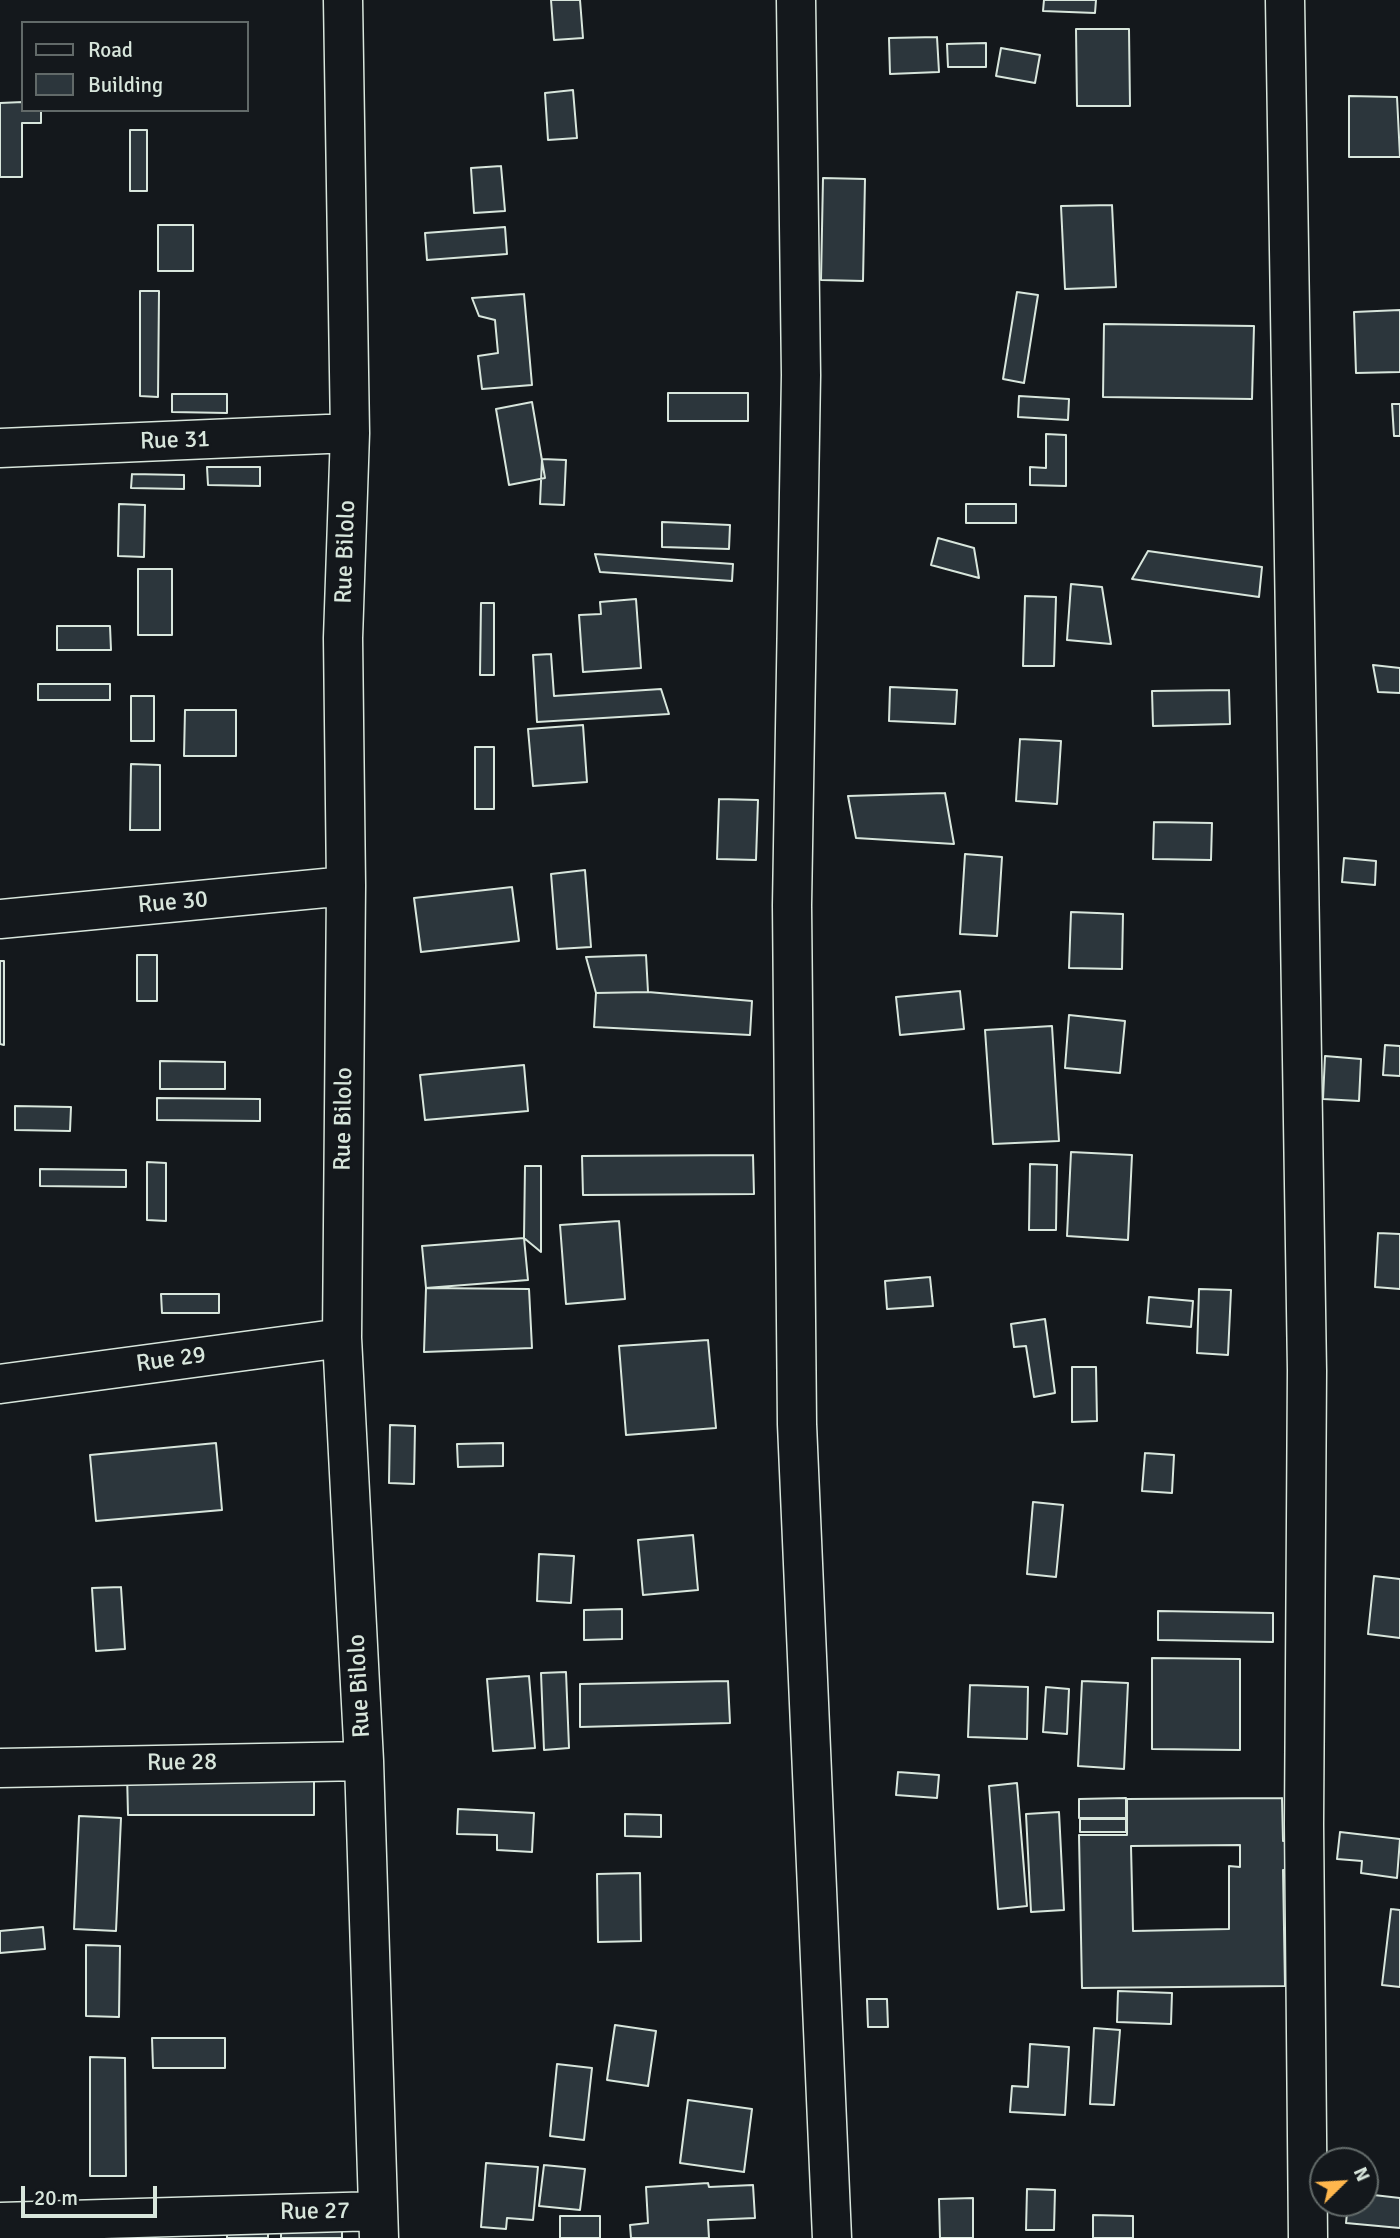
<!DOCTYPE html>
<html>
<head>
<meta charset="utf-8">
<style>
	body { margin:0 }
	#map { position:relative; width:1400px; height:2238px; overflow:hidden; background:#14181c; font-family:Signika,sans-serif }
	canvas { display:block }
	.legend { position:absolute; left:21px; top:21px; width:228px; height:91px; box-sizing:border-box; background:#14181c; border:2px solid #626a69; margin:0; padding:9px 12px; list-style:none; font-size:21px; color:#d8e6dc }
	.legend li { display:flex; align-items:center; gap:14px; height:35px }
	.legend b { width:35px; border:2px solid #626a69 }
	.north { position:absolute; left:1309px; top:2147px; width:70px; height:70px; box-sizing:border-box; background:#14181c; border:2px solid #626a69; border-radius:50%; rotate:66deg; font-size:19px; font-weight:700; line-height:28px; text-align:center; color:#d8e6dc }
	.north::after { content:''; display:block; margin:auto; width:24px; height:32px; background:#ffb74d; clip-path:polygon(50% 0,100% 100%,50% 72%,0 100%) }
	.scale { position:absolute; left:21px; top:2186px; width:136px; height:32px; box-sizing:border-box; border:4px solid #d8e6dc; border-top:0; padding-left:9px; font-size:21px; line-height:24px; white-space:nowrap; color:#d8e6dc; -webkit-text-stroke:5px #14181c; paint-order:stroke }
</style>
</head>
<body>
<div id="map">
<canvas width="1400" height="2238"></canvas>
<ul class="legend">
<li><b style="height:9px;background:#14181c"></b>Road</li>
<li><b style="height:19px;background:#2c363c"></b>Building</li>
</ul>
<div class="north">N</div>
<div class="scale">20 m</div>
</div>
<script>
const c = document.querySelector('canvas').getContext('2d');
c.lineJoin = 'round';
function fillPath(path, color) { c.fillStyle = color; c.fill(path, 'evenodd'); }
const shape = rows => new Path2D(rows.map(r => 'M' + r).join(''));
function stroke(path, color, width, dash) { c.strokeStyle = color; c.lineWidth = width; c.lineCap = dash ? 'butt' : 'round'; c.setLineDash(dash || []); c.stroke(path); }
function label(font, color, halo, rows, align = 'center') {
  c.font = font + ' Signika,sans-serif'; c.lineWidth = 5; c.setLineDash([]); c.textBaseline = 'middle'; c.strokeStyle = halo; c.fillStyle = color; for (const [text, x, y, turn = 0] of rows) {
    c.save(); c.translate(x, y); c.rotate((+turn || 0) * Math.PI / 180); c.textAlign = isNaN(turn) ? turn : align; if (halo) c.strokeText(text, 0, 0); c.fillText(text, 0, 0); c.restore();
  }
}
const building = shape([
	[551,0,580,0,583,38,554,40,551,0],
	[1044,0,1096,0,1095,13,1043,11,1044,0],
	[1076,29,1129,29,1130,106,1077,106,1076,29],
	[937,37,939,72,890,74,889,38,937,37],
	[986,43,986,67,948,67,947,44,986,43],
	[1001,48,1040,55,1035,83,996,76,1001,48],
	[573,90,577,138,548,140,545,93,573,90],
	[1349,96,1397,97,1400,157,1349,157,1349,96],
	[23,102,23,110,41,110,41,123,22,123,22,177,0,177,0,103,23,102],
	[130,130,147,130,147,191,130,191,130,130],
	[501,166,505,211,474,213,471,168,501,166],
	[823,178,865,179,863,281,821,280,823,178],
	[1112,205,1116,287,1065,289,1061,206,1112,205],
	[158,225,193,225,193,271,158,271,158,225],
	[505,227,507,254,427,260,425,233,505,227],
	[140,291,159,291,158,397,140,396,140,291],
	[1017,292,1038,295,1024,383,1003,379,1017,292],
	[524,294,532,385,482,389,478,356,498,353,495,320,479,316,472,298,524,294],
	[1400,310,1400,372,1356,373,1354,312,1400,310],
	[1104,324,1254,326,1252,399,1103,397,1104,324],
	[668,393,748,393,748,421,668,421,668,393],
	[172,394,227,394,227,413,172,412,172,394],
	[1019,396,1069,399,1068,420,1018,417,1019,396],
	[532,402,545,478,509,485,496,409,532,402],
	[1392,404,1400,404,1400,436,1394,436,1392,404],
	[1046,434,1066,435,1066,486,1030,485,1030,467,1046,468,1046,434],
	[542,459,566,460,564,505,540,504,542,459],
	[207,467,260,467,260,486,208,485,207,467],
	[132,474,184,475,184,489,131,488,132,474],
	[119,504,145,505,144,557,118,556,119,504],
	[966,504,1016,504,1016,523,966,523,966,504],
	[662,522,730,525,729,549,662,547,662,522],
	[938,538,974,548,979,578,931,565,938,538],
	[1148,551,1262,567,1259,597,1132,579,1148,551],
	[595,554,733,564,732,581,600,572,595,554],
	[138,569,172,569,172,635,138,635,138,569],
	[1071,584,1102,587,1111,644,1067,640,1071,584],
	[1025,596,1056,597,1054,666,1023,666,1025,596],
	[636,599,641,668,583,672,579,615,601,614,600,602,636,599],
	[481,603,494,603,494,675,480,675,481,603],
	[57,626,110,626,111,650,57,650,57,626],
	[551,654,554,696,661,689,669,714,537,722,533,655,551,654],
	[1373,665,1400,668,1400,693,1378,692,1373,665],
	[38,684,110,684,110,700,38,700,38,684],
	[890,687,957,690,955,724,889,721,890,687],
	[1229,690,1230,724,1153,726,1152,691,1229,690],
	[131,696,154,696,154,741,131,741,131,696],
	[185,710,236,710,236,756,184,756,185,710],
	[583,725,587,782,533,786,528,729,583,725],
	[1020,739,1061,741,1057,804,1016,801,1020,739],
	[475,747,494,747,494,809,475,809,475,747],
	[131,764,160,765,160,830,130,830,131,764],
	[945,793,954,844,856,838,848,796,945,793],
	[719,799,758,800,756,860,717,859,719,799],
	[1154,822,1212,823,1211,860,1153,859,1154,822],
	[965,854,1002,857,997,936,960,934,965,854],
	[1344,858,1376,861,1375,885,1342,882,1344,858],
	[585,870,591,947,557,949,551,874,585,870],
	[512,887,519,941,421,952,414,898,512,887],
	[1071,912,1123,914,1122,969,1069,968,1071,912],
	[137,955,157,955,157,1001,137,1001,137,955],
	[646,955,648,992,596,993,586,957,646,955],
	[0,961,4,961,4,1045,0,1044,0,961],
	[960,991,964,1029,900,1035,896,997,960,991],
	[648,992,752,1001,750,1035,594,1027,596,993,648,992],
	[1069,1015,1125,1021,1120,1073,1065,1068,1069,1015],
	[1052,1026,1059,1141,993,1144,985,1030,1052,1026],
	[1385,1045,1400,1046,1400,1076,1383,1075,1385,1045],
	[1325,1056,1361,1059,1359,1101,1323,1099,1325,1056],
	[160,1061,225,1062,225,1089,160,1089,160,1061],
	[524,1065,528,1111,425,1120,420,1075,524,1065],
	[157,1098,260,1099,260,1121,157,1120,157,1098],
	[15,1106,71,1107,70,1131,15,1130,15,1106],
	[1071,1152,1132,1155,1128,1240,1067,1236,1071,1152],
	[753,1155,754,1194,583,1195,582,1156,753,1155],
	[147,1162,166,1163,166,1221,147,1220,147,1162],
	[1030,1164,1057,1165,1056,1230,1029,1230,1030,1164],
	[525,1166,541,1166,541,1252,524,1238,525,1166],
	[40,1169,126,1170,126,1187,40,1186,40,1169],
	[619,1221,625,1299,566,1304,560,1225,619,1221],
	[1378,1233,1400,1234,1400,1289,1375,1287,1378,1233],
	[524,1238,528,1280,426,1288,422,1246,524,1238],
	[930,1277,933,1306,887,1309,885,1281,930,1277],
	[426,1288,529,1289,532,1348,424,1352,426,1288],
	[1199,1289,1231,1290,1228,1355,1197,1353,1199,1289],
	[161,1294,219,1294,219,1313,162,1313,161,1294],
	[1149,1297,1193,1301,1191,1327,1147,1323,1149,1297],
	[1045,1319,1055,1393,1034,1397,1026,1346,1014,1347,1011,1324,1045,1319],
	[708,1340,716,1428,626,1435,619,1346,708,1340],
	[1072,1367,1096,1367,1097,1421,1072,1422,1072,1367],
	[390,1425,415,1426,414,1484,389,1483,390,1425],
	[216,1443,222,1510,96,1521,90,1455,216,1443],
	[503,1443,503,1466,458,1467,457,1444,503,1443],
	[1145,1453,1174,1455,1172,1493,1142,1491,1145,1453],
	[1033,1502,1063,1505,1056,1577,1027,1574,1033,1502],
	[693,1535,698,1590,643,1595,638,1540,693,1535],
	[539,1554,574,1556,571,1603,537,1601,539,1554],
	[1374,1576,1400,1579,1400,1638,1368,1634,1374,1576],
	[121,1587,125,1649,96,1651,92,1588,121,1587],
	[622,1609,622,1639,584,1640,584,1610,622,1609],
	[1158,1611,1273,1613,1273,1642,1158,1640,1158,1611],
	[1152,1658,1240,1659,1240,1750,1152,1749,1152,1658],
	[566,1672,569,1748,544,1750,541,1673,566,1672],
	[529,1676,535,1748,493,1751,487,1679,529,1676],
	[728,1681,730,1723,580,1727,580,1684,728,1681],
	[1082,1681,1128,1683,1124,1769,1078,1766,1082,1681],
	[970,1685,1028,1687,1027,1739,968,1737,970,1685],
	[1046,1687,1069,1689,1067,1734,1043,1732,1046,1687],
	[898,1772,939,1775,937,1798,896,1795,898,1772],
	[127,1773,314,1774,314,1815,128,1815,127,1773],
	[1017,1783,1027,1906,998,1909,989,1786,1017,1783],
	[1126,1798,1126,1818,1079,1818,1079,1799,1126,1798],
	[1282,1798,1283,1841,1292,1841,1292,1870,1283,1870,1285,1986,1082,1988,1079,1835,1127,1835,1127,1799,1282,1798],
	[1240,1845,1240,1867,1229,1866,1229,1929,1133,1931,1131,1846,1240,1845],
	[458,1809,534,1813,532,1852,497,1850,497,1835,457,1834,458,1809],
	[1059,1812,1064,1910,1031,1912,1026,1814,1059,1812],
	[625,1814,661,1815,661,1837,625,1836,625,1814],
	[79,1816,121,1818,116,1931,74,1929,79,1816],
	[1080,1819,1126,1819,1126,1832,1080,1832,1080,1819],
	[1340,1832,1400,1839,1397,1878,1361,1873,1362,1861,1337,1859,1340,1832],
	[640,1873,641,1941,598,1942,597,1874,640,1873],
	[1391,1909,1400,1910,1400,1987,1382,1985,1391,1909],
	[43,1927,45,1949,0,1953,0,1931,43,1927],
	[86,1945,120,1946,119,2017,86,2016,86,1945],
	[1118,1991,1172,1993,1171,2024,1117,2022,1118,1991],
	[867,1999,887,1999,888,2027,868,2027,867,1999],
	[615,2025,656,2031,648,2086,607,2080,615,2025],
	[1094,2028,1120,2030,1114,2105,1090,2104,1094,2028],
	[152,2038,225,2038,225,2068,153,2068,152,2038],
	[1030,2044,1069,2047,1065,2115,1010,2112,1012,2086,1028,2087,1030,2044],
	[90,2057,125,2058,126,2176,90,2176,90,2057],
	[557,2064,592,2068,584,2140,550,2136,557,2064],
	[688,2100,752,2109,744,2172,680,2163,688,2100],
	[486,2163,538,2167,533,2220,507,2218,506,2229,481,2227,486,2163],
	[544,2165,585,2169,580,2210,539,2206,544,2165],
	[708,2183,709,2187,753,2185,755,2218,708,2220,709,2238,631,2238,630,2225,648,2223,646,2187,708,2183],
	[1027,2189,1055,2190,1054,2230,1026,2230,1027,2189],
	[1365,2194,1400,2198,1400,2228,1346,2223,1348,2203,1365,2203,1365,2194],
	[973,2198,973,2238,940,2238,939,2199,973,2198],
	[1093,2215,1133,2216,1133,2238,1093,2238,1093,2215],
	[560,2216,600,2216,600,2238,560,2238,560,2216],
	[281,2225,342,2227,342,2238,281,2238,281,2225],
	[227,2231,268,2232,268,2238,227,2238,227,2231]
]);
const street = shape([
	[343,0,350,433,343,638,346,886,342,1338,364,1761,379,2238],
	[796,0,801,375,792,905,797,1424,832,2238],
	[1285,0,1307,1370,1304,1824,1308,2238],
	[0,448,350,433],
	[0,919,346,886],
	[0,1384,342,1338],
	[0,1768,364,1761],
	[0,2222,378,2211]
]);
const streetNames = [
	["Rue 31",175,441,-2],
	["Rue Bilolo",346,552,-88],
	["Rue 30",173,903,-5],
	["Rue Bilolo",344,1119,-89],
	["Rue 29",171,1360,-8],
	["Rue Bilolo",360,1686,-93],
	["Rue 28",182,1763,-1],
	["Rue 27",315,2212,-1]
];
fillPath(building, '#2c363c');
stroke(building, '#d8e6dc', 2);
stroke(street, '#d8e6dc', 41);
stroke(street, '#14181c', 38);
label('24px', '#d8e6dc', '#14181c', streetNames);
</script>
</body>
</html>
